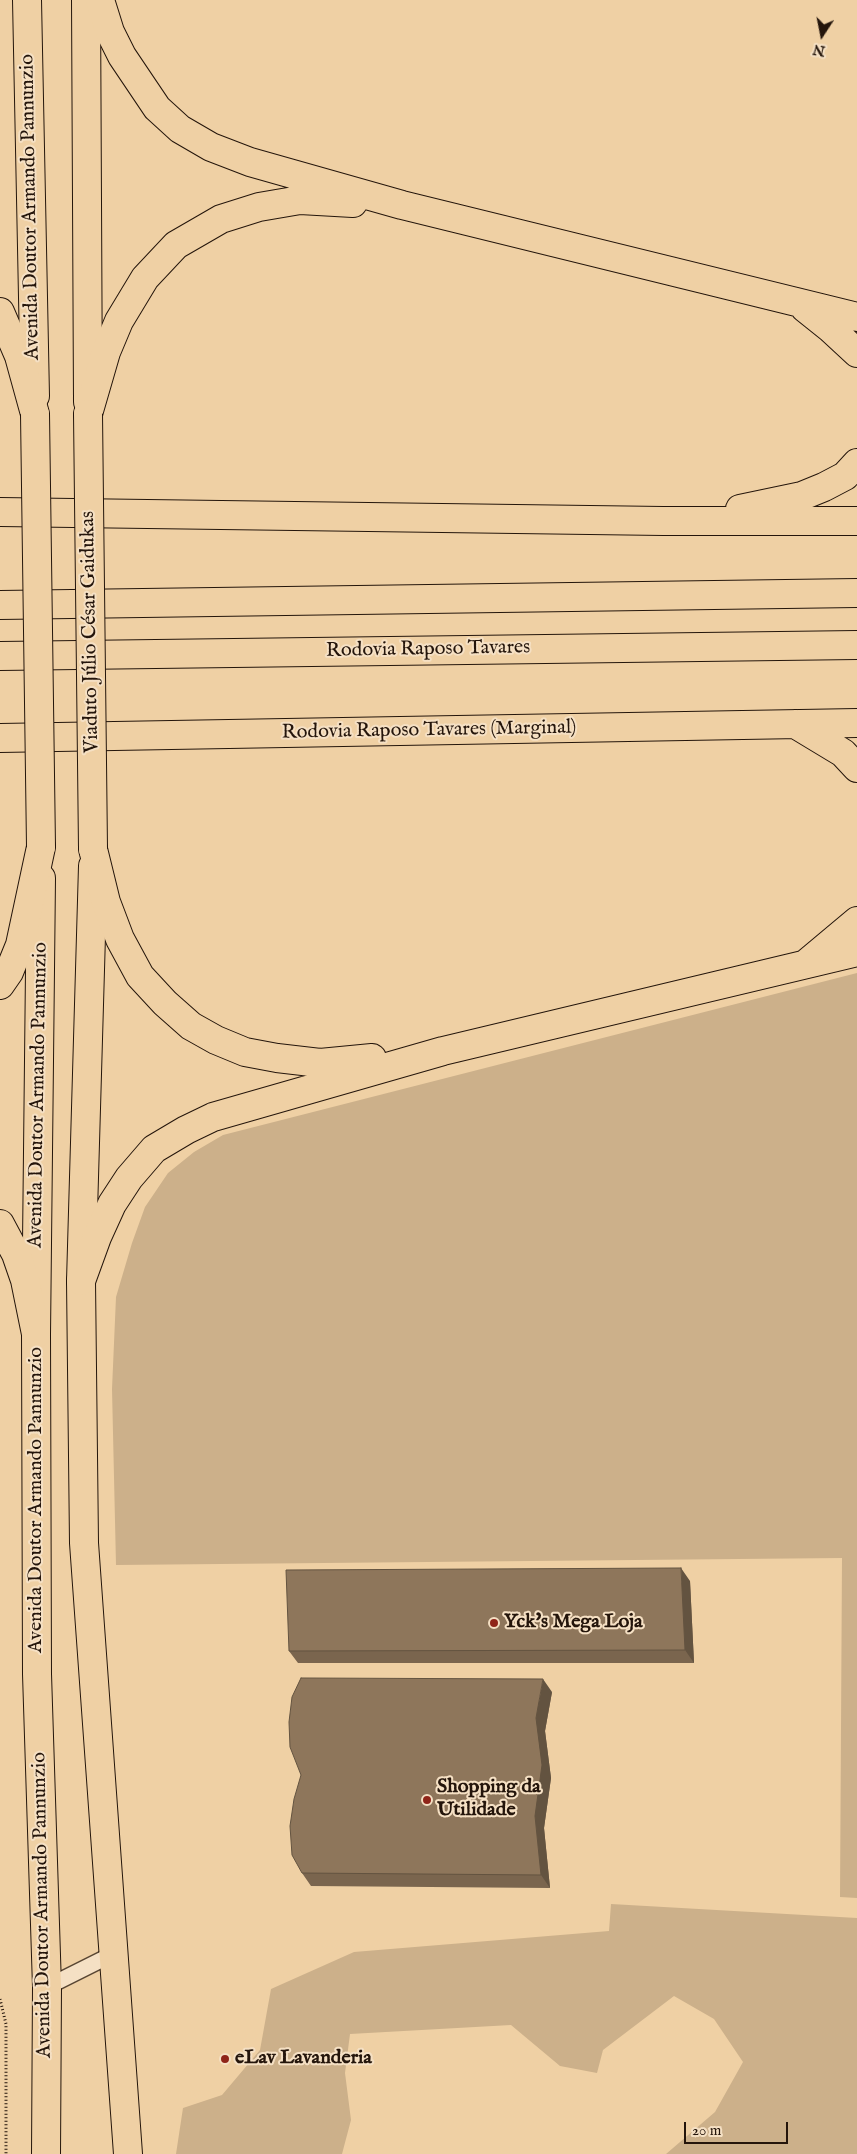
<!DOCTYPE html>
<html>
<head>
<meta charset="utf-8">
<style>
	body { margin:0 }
	#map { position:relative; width:857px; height:2154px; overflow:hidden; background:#efd0a4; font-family:"IM FELL English",serif }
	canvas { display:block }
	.north { position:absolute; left:797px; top:10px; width:50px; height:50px; -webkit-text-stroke:4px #f5e0c4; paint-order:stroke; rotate:191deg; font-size:14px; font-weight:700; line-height:20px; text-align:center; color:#24150b }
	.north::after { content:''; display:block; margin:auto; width:18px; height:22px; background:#24150b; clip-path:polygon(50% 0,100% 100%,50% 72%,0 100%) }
	.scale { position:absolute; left:684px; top:2122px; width:104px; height:22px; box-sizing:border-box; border:2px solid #24150b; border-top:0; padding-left:6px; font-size:15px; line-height:18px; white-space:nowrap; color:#24150b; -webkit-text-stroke:4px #f5e0c4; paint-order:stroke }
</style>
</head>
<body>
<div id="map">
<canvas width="857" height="2154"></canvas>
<div class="north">N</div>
<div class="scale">20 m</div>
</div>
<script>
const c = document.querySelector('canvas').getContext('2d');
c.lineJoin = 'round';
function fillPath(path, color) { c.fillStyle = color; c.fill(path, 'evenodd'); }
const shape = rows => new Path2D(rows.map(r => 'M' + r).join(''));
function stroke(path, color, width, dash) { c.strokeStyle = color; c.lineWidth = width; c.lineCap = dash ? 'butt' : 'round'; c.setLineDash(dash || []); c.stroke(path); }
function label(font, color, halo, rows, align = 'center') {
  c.font = font + ' "IM FELL English",serif'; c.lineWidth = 4; c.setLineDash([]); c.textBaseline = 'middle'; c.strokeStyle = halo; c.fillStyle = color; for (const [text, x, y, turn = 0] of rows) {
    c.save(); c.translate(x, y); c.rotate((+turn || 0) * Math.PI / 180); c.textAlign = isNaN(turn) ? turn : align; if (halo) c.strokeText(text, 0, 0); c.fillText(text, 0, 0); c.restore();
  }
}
const green = shape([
	[857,973,857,1898,840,1897,842,1558,116,1565,112,1389,116,1297,132,1243,145,1207,168,1173,194,1152,223,1135],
	[611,1904,857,1918,857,2154,666,2154,715,2112,743,2062,714,2019,674,1996,603,2050,597,2073,560,2066,511,2025,350,2034,345,2073,351,2120,342,2154,176,2154,183,2108,222,2095,260,2050,271,1989,354,1952,609,1931]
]);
const path = shape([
	[0,1999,6,2024,6,2154]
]);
const lane = shape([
	[47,1987,113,1954]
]);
const primary = shape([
	[27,0,35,396],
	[86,0,88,402],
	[93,866,81,1281,84,1543,128,2154],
	[41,878,36,1334,37,1674,47,1987,46,2154]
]);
const highway = shape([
	[100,0,110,32,122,56,157,108,180,129,211,147,250,162,402,205,857,317],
	[805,308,830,328,857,353],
	[0,312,19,356,35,414],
	[88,414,106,352,119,321,145,278,176,245,221,219,259,207,300,200,353,203],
	[740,509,802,496,824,487,845,476,857,463],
	[0,512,663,521,857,521],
	[0,605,857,593],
	[0,656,857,645],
	[795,724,843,753,857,768],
	[0,738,857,723],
	[93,849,106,902,120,939,140,976,165,1003,191,1026,216,1040,245,1052,277,1058,320,1063,372,1058],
	[808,962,857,921],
	[0,985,9,972,20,945,41,847],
	[0,1224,16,1254,25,1280,36,1334],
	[81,1281,97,1237,112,1204,129,1178,154,1149,186,1130,213,1117,443,1051,857,952]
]);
const primaryBridge = shape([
	[35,414,41,847],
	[88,414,93,849]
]);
const wall = shape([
	[690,1581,694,1663,298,1663,289,1651],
	[552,1692,545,1731,551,1778,544,1828,550,1888,311,1886,302,1873]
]);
const shadedWall = shape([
	[681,1568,690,1581,694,1663,685,1650],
	[543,1679,552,1692,545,1731,551,1778,544,1828,550,1888,541,1875,535,1816,536,1718]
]);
const building = shape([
	[681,1568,685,1650,289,1651,286,1570,681,1568],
	[301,1678,543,1679,536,1718,542,1765,535,1816,541,1875,302,1873,292,1855,290,1826,294,1799,301,1775,290,1747,289,1722,292,1697,301,1678]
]);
const markers = [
	[494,1623,5,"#8f2418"],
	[427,1800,5,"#8f2418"],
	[225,2059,5,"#8f2418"]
];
const streetNames = [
	["Avenida Doutor Armando Pannunzio",31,207,-91],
	["Viaduto Júlio César Gaidukas",91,632,-91],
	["Rodovia Raposo Tavares",428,650,-1],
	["Rodovia Raposo Tavares (Marginal)",429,731,-1],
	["Avenida Doutor Armando Pannunzio",39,1095,-89],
	["Avenida Doutor Armando Pannunzio",37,1500,-90],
	["Avenida Doutor Armando Pannunzio",43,1905,-91]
];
const poiNames = [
	["Yck's Mega Loja",504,1623],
	["Shopping da",437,1788],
	["Utilidade",437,1811],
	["eLav Lavanderia",235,2059]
];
fillPath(green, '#ccb08a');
stroke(lane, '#574431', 18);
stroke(primary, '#24150b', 30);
stroke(highway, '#24150b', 30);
stroke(path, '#24150b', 3, [1, 2.5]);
stroke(lane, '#f5e0c4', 15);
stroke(primary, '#efd0a4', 28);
stroke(highway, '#efd0a4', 28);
stroke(primaryBridge, '#24150b', 30, []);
stroke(primaryBridge, '#efd0a4', 28);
fillPath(wall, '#7a654e');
fillPath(shadedWall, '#635340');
fillPath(building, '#8e765b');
stroke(building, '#635340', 1);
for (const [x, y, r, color] of markers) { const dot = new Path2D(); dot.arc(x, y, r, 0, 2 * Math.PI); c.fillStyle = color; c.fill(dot); stroke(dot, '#f5e0c4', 2); }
label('20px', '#24150b', '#f5e0c4', streetNames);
label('bold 20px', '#24150b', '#f5e0c4', poiNames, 'left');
</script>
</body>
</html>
